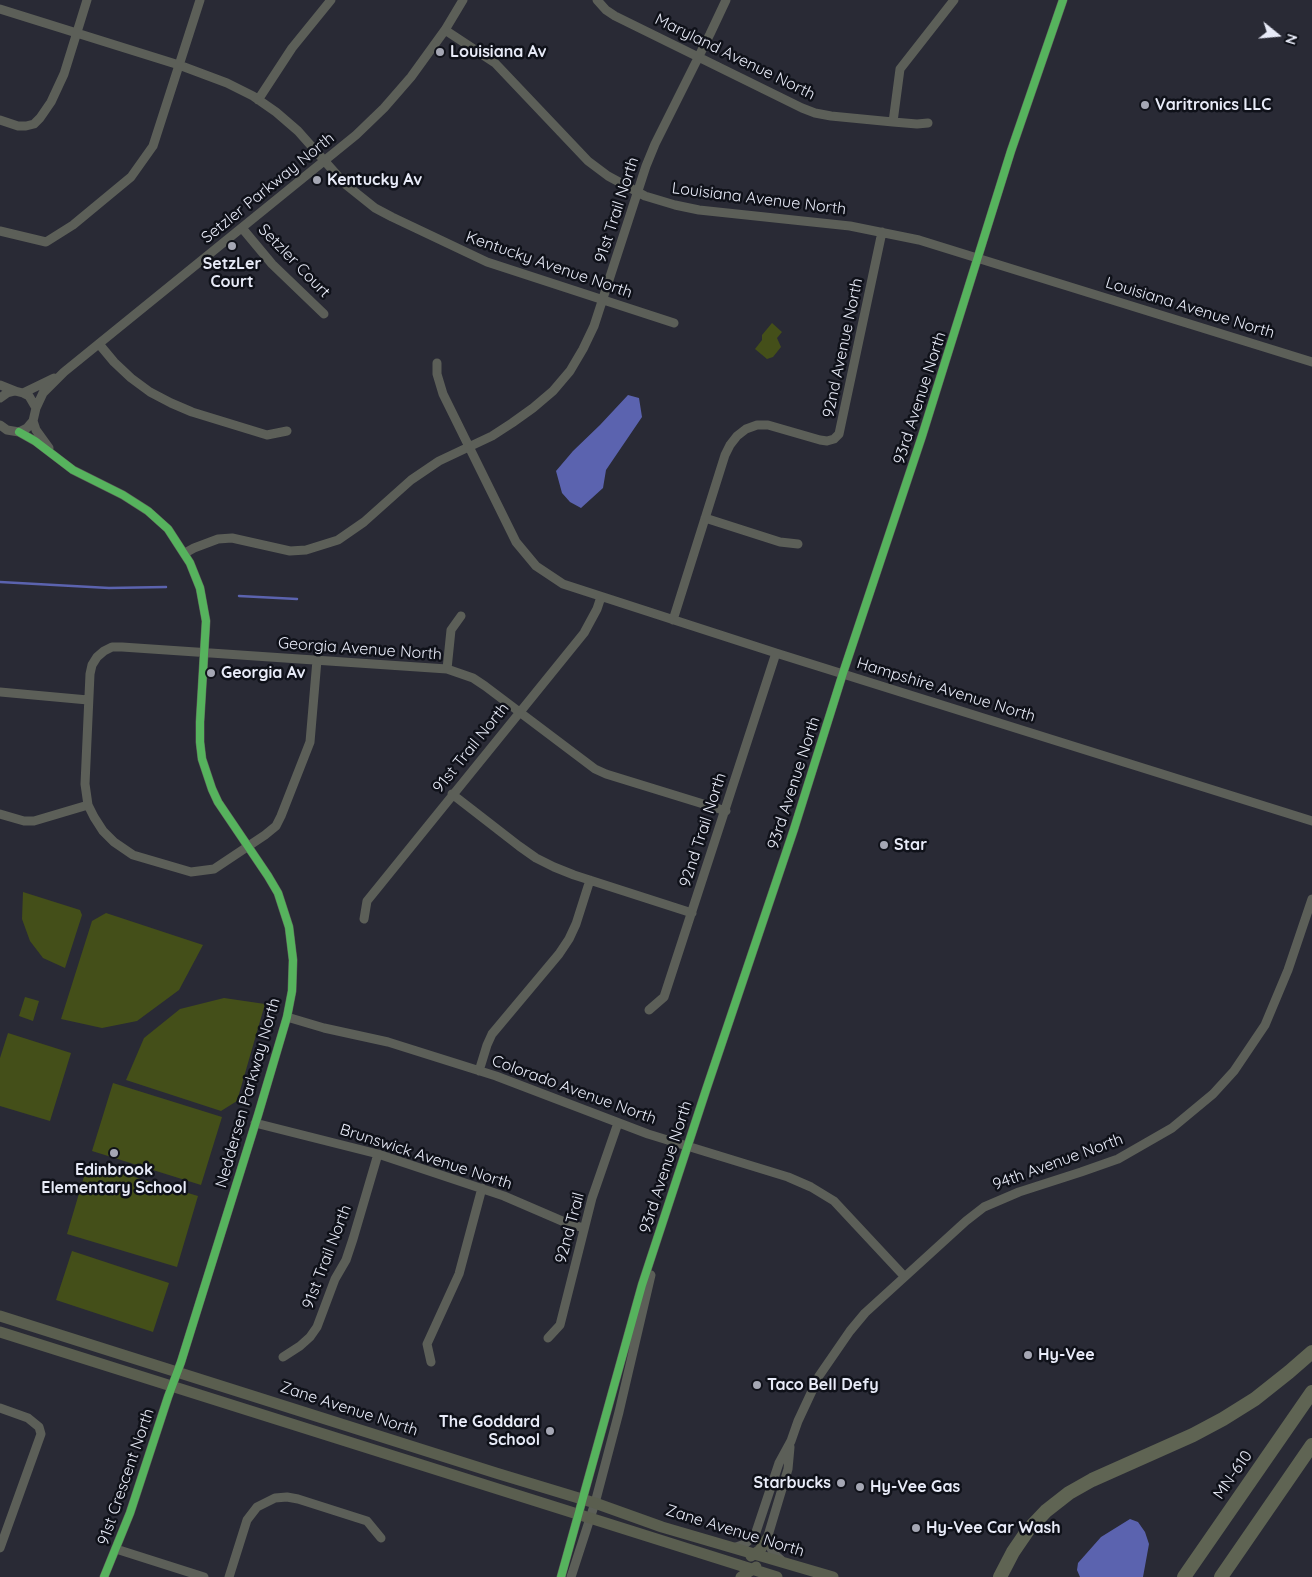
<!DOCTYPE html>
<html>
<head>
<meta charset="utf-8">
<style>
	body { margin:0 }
	#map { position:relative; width:1312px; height:1577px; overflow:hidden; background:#292a35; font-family:Quicksand,sans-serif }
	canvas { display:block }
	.north { position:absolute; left:1252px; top:10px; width:50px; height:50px; -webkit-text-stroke:4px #0f1119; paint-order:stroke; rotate:107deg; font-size:14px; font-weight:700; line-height:20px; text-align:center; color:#e8ebf8 }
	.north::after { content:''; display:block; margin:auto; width:18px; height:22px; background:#e8ebf8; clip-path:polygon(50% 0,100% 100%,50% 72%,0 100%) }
</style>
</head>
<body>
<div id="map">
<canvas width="1312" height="1577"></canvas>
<div class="north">N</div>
</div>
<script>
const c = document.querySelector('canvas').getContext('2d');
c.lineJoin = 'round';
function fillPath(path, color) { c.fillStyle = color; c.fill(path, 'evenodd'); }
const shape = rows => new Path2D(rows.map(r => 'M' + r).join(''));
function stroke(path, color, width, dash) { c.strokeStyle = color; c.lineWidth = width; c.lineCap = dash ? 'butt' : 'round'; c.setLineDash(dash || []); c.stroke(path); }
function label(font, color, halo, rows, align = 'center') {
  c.font = font + ' Quicksand,sans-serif'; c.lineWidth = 5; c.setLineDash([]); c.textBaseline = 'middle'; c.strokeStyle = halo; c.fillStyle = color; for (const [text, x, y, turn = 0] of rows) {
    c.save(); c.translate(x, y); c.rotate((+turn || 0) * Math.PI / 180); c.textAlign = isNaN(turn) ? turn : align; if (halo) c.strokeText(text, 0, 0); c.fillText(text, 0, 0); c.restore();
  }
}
const green = shape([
	[772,323,782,332,777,338,781,347,773,357,767,359,755,349,762,340,762,335],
	[23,892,80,910,82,915,65,968,43,958,30,941,22,919],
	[106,913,203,945,179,990,137,1021,102,1028,61,1019,92,921],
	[25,997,39,1001,33,1021,19,1016],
	[224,998,265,1004,237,1101,221,1111,126,1080,144,1038,180,1009],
	[8,1033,71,1053,50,1121,0,1106,0,1058],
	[113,1083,222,1117,201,1185,92,1151],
	[88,1163,198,1196,177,1267,67,1234],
	[72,1251,169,1283,153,1332,56,1300]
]);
const water = shape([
	[628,395,639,398,642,417,606,470,603,488,581,508,570,502,562,493,556,471,573,451,600,425],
	[1130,1519,1138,1522,1145,1532,1149,1544,1143,1577,1080,1577,1077,1570,1078,1563,1101,1537]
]);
const stream = shape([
	[0,582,109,588,166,587],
	[239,596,297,599]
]);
const minor = shape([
	[597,0,606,10,615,16,802,108,815,113,831,116,893,122,917,124,928,123],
	[0,9,179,65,227,83,253,96,276,112,298,131,345,184,375,208,392,217,487,262,674,323],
	[445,30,495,63,588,161,608,176,645,196,675,205,699,210,850,226,919,240,1312,362],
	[258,100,292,48,331,0],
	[0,120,18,126,26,126,34,124,40,118,51,102,64,74,87,0],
	[893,122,900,69,954,0],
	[242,228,272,264,324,314],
	[0,231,46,242,73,225,131,177,153,146,200,0],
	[99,344,114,362,131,378,150,392,171,403,192,412,267,435,287,431],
	[437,363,437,374,443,394,516,542,536,566,563,584,776,653,1312,821],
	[0,385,15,391],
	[23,393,54,378],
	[0,398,7,393,15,391,23,393,29,396,36,408,33,421,27,428,19,432,7,430,0,425],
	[36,408,43,393,64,372,356,135,384,108,411,77,445,30,463,0],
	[33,421,36,430,49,448],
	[19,432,35,441,73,470,123,495,148,511,168,529,190,563,200,588,206,621,200,722,200,742,202,759,212,789,218,802,268,876,278,893,289,927,293,960,292,991,287,1017,258,1115,181,1362,168,1397,130,1513,104,1577],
	[705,518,780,542,798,544],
	[185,553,194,548,218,539,232,538,290,551,306,550,338,540,364,522,411,480,439,461,492,436,512,423,533,408,553,391,570,371,583,349,594,326,646,166,655,144,710,34,726,0],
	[673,620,725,455,730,445,737,436,746,429,757,425,768,425,820,440,827,441,834,439,839,434,882,232],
	[317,660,310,742,281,816,276,826,265,835,214,869,191,872,133,855,114,842,103,831,94,817,88,805,85,784,90,674,92,665,97,657,104,651,112,647,122,647,447,669,473,678,485,686,595,769,606,774,726,811],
	[447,669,451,630,461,616],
	[0,692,88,700],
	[452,794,519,846,536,858,554,867,574,875,692,913],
	[0,814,24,821,34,821,88,805],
	[364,919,367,901,584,633,597,609,601,597],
	[649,1010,664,997,776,653],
	[287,1017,324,1028,388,1042,496,1076,648,1134,788,1177,811,1187,834,1201,904,1276],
	[479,1071,487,1045,492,1034,559,954,569,939,576,924,590,880],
	[255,1123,378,1154,504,1196,569,1224,584,1228],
	[548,1338,560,1325,592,1198,618,1123],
	[283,1357,300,1346,310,1337,317,1327,335,1279,346,1260,353,1239,378,1154],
	[431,1362,427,1344,459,1274,482,1188],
	[0,1408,28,1418,39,1427,41,1434,0,1548],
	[733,1548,745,1544,755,1535,779,1463,791,1441,798,1421,819,1376,850,1331,865,1313,966,1221,984,1207,1019,1192,1081,1172,1118,1159,1172,1128,1213,1094,1234,1071,1265,1025,1288,970,1312,899],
	[116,1549,204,1577],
	[781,1560,773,1553,767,1539,788,1469,790,1447],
	[229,1577,247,1520,257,1507,275,1498,287,1497,298,1499,367,1521,381,1538],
	[561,1577,642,1285,706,1090,794,829,843,673,922,436,1011,151,1063,0],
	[571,1577,595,1503,619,1412,651,1275]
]);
const major = shape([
	[0,1316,496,1473,595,1503,662,1527,833,1577],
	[0,1332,777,1577],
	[751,1556,760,1550,767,1539],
	[741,1577,756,1567]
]);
const highway = shape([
	[1000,1577,1013,1552,1028,1530,1046,1511,1069,1493,1092,1480,1193,1435,1223,1419,1255,1399,1289,1372,1312,1352],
	[1184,1577,1312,1392],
	[1221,1577,1312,1445]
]);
const cycleway = shape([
	[19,432,35,441,73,470,123,495,148,511,168,529,190,563,200,588,206,621,200,722,200,742,202,759,212,789,218,802,268,876,278,893,289,927,293,960,292,991,287,1017,258,1115,181,1362,168,1397,130,1513,104,1577],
	[561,1577,642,1285,706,1090,794,829,843,673,922,436,1011,151,1063,0]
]);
const markers = [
	[440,52,5,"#a5a7b4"],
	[1145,105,5,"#a5a7b4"],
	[317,180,5,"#a5a7b4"],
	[232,246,5,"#a5a7b4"],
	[211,673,5,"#a5a7b4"],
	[884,845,5,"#a5a7b4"],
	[114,1153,5,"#a5a7b4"],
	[1028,1355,5,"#a5a7b4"],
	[757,1385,5,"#a5a7b4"],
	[550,1431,5,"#a5a7b4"],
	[841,1483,5,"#a5a7b4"],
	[860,1487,5,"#a5a7b4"],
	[916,1528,5,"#a5a7b4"]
];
const poiNames = [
	["Louisiana Av",450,52],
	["Varitronics LLC",1155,105],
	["Kentucky Av",327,180],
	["SetzLer",232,264,"center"],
	["Court",232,282,"center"],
	["Georgia Av",221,673],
	["Star",894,845],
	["Edinbrook",114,1170,"center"],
	["Elementary School",114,1188,"center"],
	["Hy-Vee",1038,1355],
	["Taco Bell Defy",767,1385],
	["The Goddard",540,1422,"right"],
	["School",540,1440,"right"],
	["Starbucks",831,1483,"right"],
	["Hy-Vee Gas",870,1487],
	["Hy-Vee Car Wash",926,1528]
];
const streetNames = [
	["Maryland Avenue North",735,57,26],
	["Setzler Parkway North",268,188,-39],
	["Louisiana Avenue North",759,199,7],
	["91st Trail North",617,210,-72],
	["Setzler Court",294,261,46],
	["Kentucky Avenue North",549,265,19],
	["Louisiana Avenue North",1190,308,17],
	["92nd Avenue North",843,348,-78],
	["93rd Avenue North",920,398,-72],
	["Georgia Avenue North",360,649,4],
	["Hampshire Avenue North",946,690,17],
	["91st Trail North",471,748,-51],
	["93rd Avenue North",794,783,-72],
	["92nd Trail North",703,830,-72],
	["Colorado Avenue North",574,1090,20],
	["Neddersen Parkway North",248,1093,-74],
	["Brunswick Avenue North",426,1157,18],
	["94th Avenue North",1058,1162,-20],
	["93rd Avenue North",666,1167,-72],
	["92nd Trail",570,1228,-75],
	["91st Trail North",327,1257,-69],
	["Zane Avenue North",349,1409,18],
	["MN-610",1233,1475,-55],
	["91st Crescent North",126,1477,-71],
	["Zane Avenue North",735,1531,17]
];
fillPath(green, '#444f19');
fillPath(water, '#5b63af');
stroke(stream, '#5b63af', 2.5);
stroke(minor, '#5c5f58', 9);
stroke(major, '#5a5e4f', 11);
stroke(highway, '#5f6453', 14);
stroke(cycleway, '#56b35d', 8);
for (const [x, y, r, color] of markers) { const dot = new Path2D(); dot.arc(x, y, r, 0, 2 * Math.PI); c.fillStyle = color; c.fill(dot); stroke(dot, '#0f1119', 2); }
label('bold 16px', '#e8ebf8', '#0f1119', poiNames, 'left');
label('16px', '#e8ebf8', '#0f1119', streetNames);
</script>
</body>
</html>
